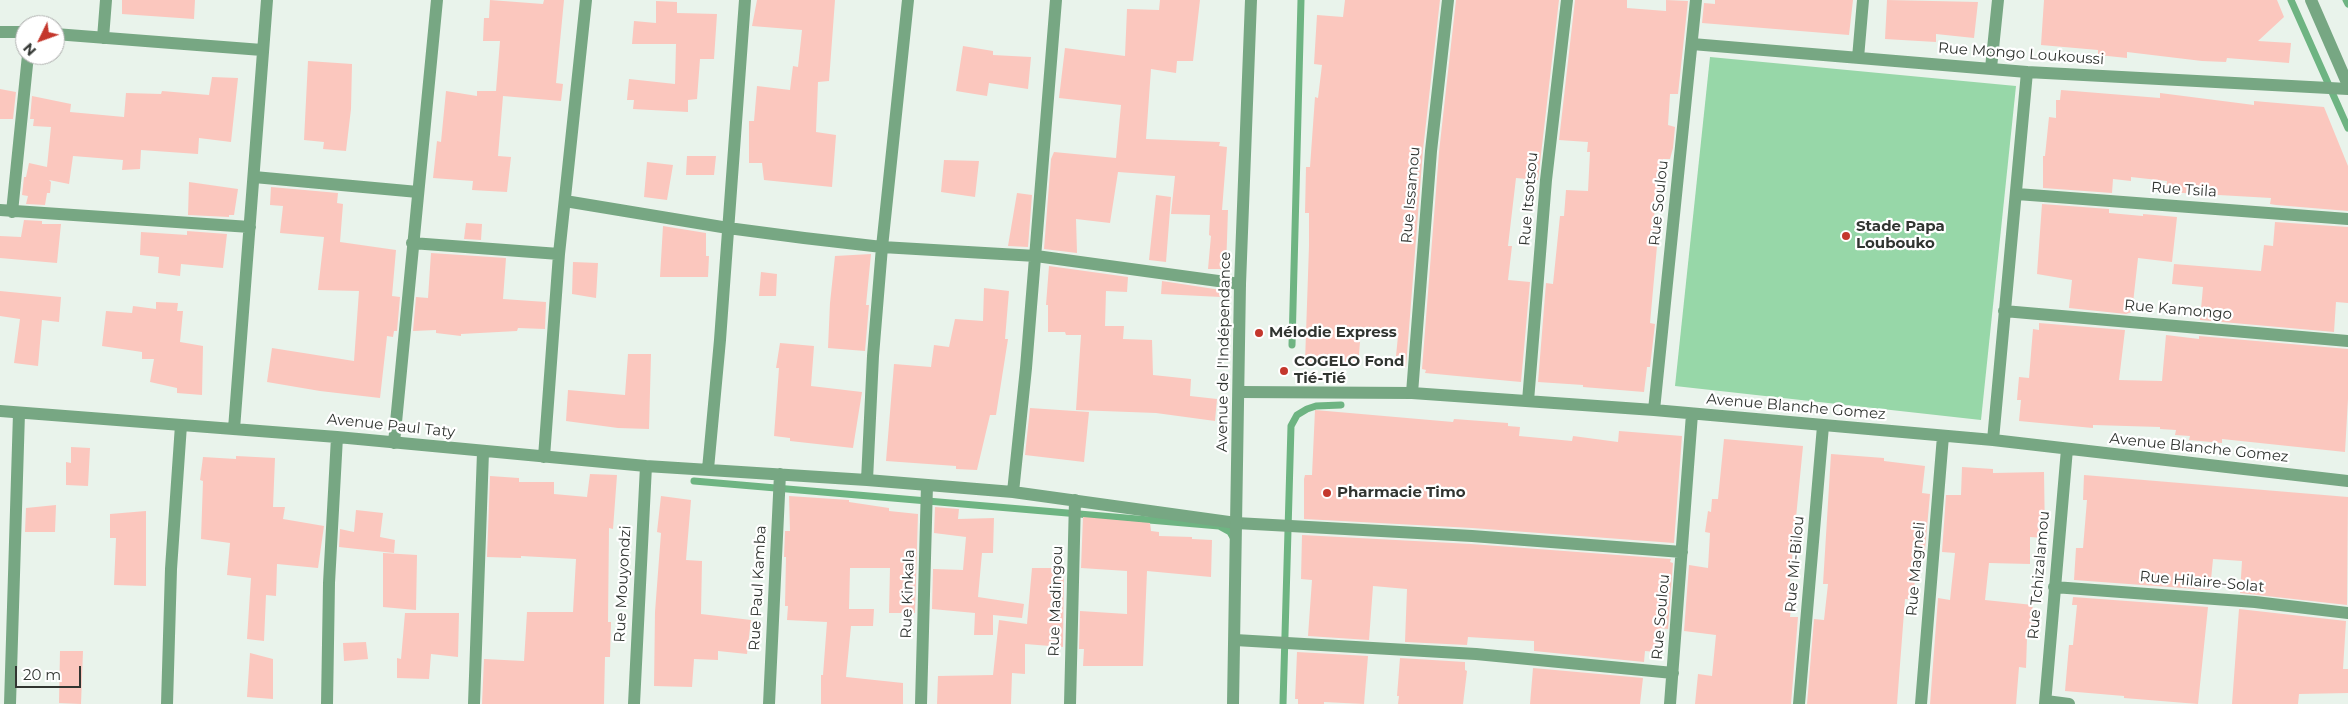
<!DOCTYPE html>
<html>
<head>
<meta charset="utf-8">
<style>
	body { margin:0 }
	#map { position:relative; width:2348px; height:704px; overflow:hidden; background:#e9f3eb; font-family:Montserrat,sans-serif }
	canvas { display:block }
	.north { position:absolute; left:15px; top:15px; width:50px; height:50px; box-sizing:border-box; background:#fff; border:1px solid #adaead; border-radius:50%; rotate:228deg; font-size:14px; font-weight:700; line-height:20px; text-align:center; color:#313531 }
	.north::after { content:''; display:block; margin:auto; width:18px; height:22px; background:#c4372c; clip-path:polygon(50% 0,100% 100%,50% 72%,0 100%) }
	.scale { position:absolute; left:15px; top:666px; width:66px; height:22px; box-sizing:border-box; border:2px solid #313531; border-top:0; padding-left:6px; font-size:15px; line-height:18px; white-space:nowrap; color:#313531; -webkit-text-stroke:4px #fff; paint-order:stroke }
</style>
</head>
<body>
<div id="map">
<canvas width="2348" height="704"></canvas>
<div class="north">N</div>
<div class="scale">20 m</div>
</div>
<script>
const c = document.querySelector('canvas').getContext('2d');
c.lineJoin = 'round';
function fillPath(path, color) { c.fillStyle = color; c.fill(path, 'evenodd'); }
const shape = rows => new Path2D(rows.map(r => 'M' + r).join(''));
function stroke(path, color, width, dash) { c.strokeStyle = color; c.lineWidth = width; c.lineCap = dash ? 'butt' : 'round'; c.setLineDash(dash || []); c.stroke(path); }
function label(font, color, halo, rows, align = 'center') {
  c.font = font + ' Montserrat,sans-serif'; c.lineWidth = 4.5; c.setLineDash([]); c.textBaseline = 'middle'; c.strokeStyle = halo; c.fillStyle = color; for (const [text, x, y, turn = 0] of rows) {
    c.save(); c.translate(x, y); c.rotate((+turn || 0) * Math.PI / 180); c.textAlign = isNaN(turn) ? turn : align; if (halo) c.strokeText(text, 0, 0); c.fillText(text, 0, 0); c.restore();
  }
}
const green = shape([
	[1710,57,2016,86,1981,420,1675,386]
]);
const stream = shape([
	[2291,0,2348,128],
	[2346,0,2348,4],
	[1292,345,1301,0],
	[694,481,1219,526,1230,532,1234,539],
	[1283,704,1291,426,1297,415,1307,409,1316,406,1341,405]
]);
const building = shape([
	[122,0,195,0,194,19,122,14],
	[490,0,543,4,544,0,564,0,556,83,563,84,561,101,503,96,498,156,511,157,507,192,472,190,473,181,433,178,437,141,441,142,446,91,477,96,477,91,496,91,500,41,483,41,484,18,489,18],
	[757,0,835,0,829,81,818,82,816,132,836,135,832,187,764,180,762,163,749,163,749,121,754,121,757,86,790,90,793,66,798,67,802,30,752,26],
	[1160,0,1200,0,1193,61,1177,61,1176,73,1151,69,1146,139,1220,142,1219,146,1227,147,1222,210,1228,210,1226,269,1208,269,1211,236,1209,235,1210,215,1171,214,1175,176,1118,172,1110,223,1076,219,1077,253,1044,249,1051,159,1054,152,1116,158,1121,105,1059,98,1065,48,1125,56,1127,9,1159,10],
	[1345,0,1440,0,1423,150,1406,367,1395,366,1398,336,1361,329,1358,367,1305,362,1309,246,1309,213,1305,213,1306,167,1310,167,1315,97,1318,98,1322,65,1314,64,1317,15,1343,17],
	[1456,0,1559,0,1538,180,1516,178,1508,246,1512,246,1508,280,1530,282,1521,382,1425,373,1426,370,1422,369,1439,152],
	[1575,0,1627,0,1627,8,1666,11,1666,0,1688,1,1678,94,1670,94,1668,125,1675,127,1673,148,1670,159,1663,159,1660,191,1655,191,1654,224,1659,224,1650,323,1655,324,1650,367,1647,367,1644,392,1583,387,1583,385,1538,382,1546,283,1553,284,1560,216,1564,216,1566,190,1588,191,1590,152,1587,152,1588,142,1559,140],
	[1715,0,1853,0,1849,35,1702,23,1704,3,1715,4],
	[1887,0,1978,2,1974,38,1936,34,1936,42,1885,39],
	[2044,0,2277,0,2284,17,2258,41,2291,43,2289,63,2227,58,2226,62,2202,61,2127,52,2127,58,2098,55,2098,50,2041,45],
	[656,1,677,2,677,13,717,14,714,59,700,59,697,99,688,100,688,112,633,109,634,100,627,100,629,79,675,84,676,44,632,44,634,21,656,23],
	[963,46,993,51,993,55,1031,57,1028,89,989,83,987,96,956,91],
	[308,61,352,64,351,109,346,151,323,149,324,142,304,140],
	[212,77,238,78,231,142,199,138,198,154,141,150,140,169,122,170,123,160,73,156,69,184,49,180,51,182,50,193,47,193,45,205,26,204,28,196,22,195,24,177,26,177,29,163,47,167,51,127,33,126,34,119,30,119,32,96,71,104,70,112,124,117,126,93,161,94,162,91,209,95],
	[0,89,16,92,13,119,0,119],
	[2061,90,2160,98,2160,93,2254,105,2254,101,2324,107,2348,166,2348,211,2276,205,2270,204,2271,198,2166,192,2167,181,2131,177,2131,181,2113,179,2112,193,2043,188,2043,156,2045,156,2049,117,2056,118,2056,100,2060,100],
	[687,156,716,156,714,175,686,175],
	[944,160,979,161,975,197,941,192],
	[647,162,673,165,667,200,644,197],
	[189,182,238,189,234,215,229,215,229,217,188,215],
	[271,187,338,193,337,203,343,204,340,242,396,250,392,296,400,297,397,331,394,331,393,337,387,336,380,398,320,391,267,382,272,348,354,361,359,291,318,290,324,237,280,233,283,206,270,205],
	[1017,193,1032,195,1028,247,1008,246],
	[1156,195,1171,197,1166,262,1149,260],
	[2042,204,2109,209,2109,213,2143,216,2143,214,2177,217,2172,262,2138,258,2132,312,2126,314,2069,308,2072,280,2037,274],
	[24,220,42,221,42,224,61,224,57,263,0,258,0,236,21,237],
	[2275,222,2348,227,2348,303,2336,302,2334,332,2200,320,2203,287,2172,284,2174,264,2261,271,2264,245,2273,246],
	[466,223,482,224,481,240,464,239],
	[663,226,706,233,706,256,709,256,708,277,660,277],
	[187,231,227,234,223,268,181,264,180,276,158,273,159,257,140,255,141,232,187,235],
	[431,253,506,258,503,299,546,302,545,329,518,328,517,331,461,334,461,336,436,333,436,330,413,331,416,297,428,298],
	[871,254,866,305,869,305,865,351,828,348,830,303,835,256],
	[573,262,598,263,596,298,572,294],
	[1049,266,1128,277,1127,292,1106,291,1105,326,1124,326,1123,339,1152,340,1153,375,1191,379,1190,396,1217,399,1215,421,1156,413,1076,410,1081,335,1066,335,1065,332,1048,332,1048,305,1046,305],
	[761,272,777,274,776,296,759,296],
	[1162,281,1221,290,1221,297,1161,294],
	[984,288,1009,291,1005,339,1008,339,996,415,990,415,977,470,956,469,956,466,886,461,894,364,931,367,934,345,949,347,955,319,983,321],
	[0,291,61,297,59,322,42,320,38,366,14,363,20,319,0,316],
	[156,302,178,303,177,311,183,311,180,342,203,346,202,395,177,393,177,388,150,382,154,359,142,359,142,352,102,346,106,311,132,313,133,306,156,309],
	[2039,323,2125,330,2119,380,2162,381,2166,335,2199,339,2199,336,2348,349,2348,399,2345,452,2222,439,2222,443,2189,440,2190,436,2175,435,2176,430,2160,429,2160,427,2093,425,2093,428,2019,421,2021,400,2017,400,2019,377,2029,378,2033,329,2039,330],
	[780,343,814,346,811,386,862,392,853,448,790,441,790,438,774,436,779,368,776,368],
	[628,354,651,354,649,429,618,428,566,421,568,390,625,395],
	[1030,408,1089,412,1084,462,1025,455],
	[1315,410,1453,422,1454,419,1508,423,1508,426,1520,427,1519,436,1572,441,1573,436,1618,442,1619,431,1682,436,1674,543,1472,528,1304,519,1304,479,1305,475,1312,475],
	[1724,439,1803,446,1789,589,1793,589,1790,617,1798,617,1791,704,1695,704,1698,674,1712,676,1716,635,1684,631,1689,565,1708,568,1710,533,1705,532,1708,511,1711,512,1712,499,1718,499],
	[71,447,90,448,88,486,66,485,66,462,71,463],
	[1831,454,1884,458,1884,461,1925,466,1922,493,1930,494,1925,550,1914,549,1915,600,1905,599,1897,704,1807,704,1814,619,1824,620,1828,584,1823,584],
	[236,456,275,458,273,507,285,507,283,519,324,526,318,568,277,564,276,596,266,595,264,641,247,639,251,578,227,575,230,543,201,539,203,481,200,480,203,457,236,459],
	[1962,467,1993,469,1993,473,2044,472,2045,538,2030,537,2030,564,1989,563,1985,600,2033,605,2032,612,2039,613,2037,639,2027,638,2026,668,2019,667,2016,704,1930,704,1938,598,1950,600,1955,553,1942,552,1946,495,1961,495],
	[590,474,617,475,613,529,609,528,608,622,611,622,610,657,605,657,604,704,482,704,484,659,524,661,527,612,573,612,576,559,521,556,521,558,487,557,490,476,519,478,519,482,554,482,554,494,587,497],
	[2084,475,2348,497,2347,605,2240,593,2242,561,2213,559,2210,590,2074,580,2076,548,2083,548,2087,500,2083,500],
	[661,496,691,500,686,560,702,561,701,614,751,620,747,654,718,651,718,660,694,659,692,687,654,686,655,612,661,533,657,532],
	[789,496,849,500,849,502,889,508,889,511,918,514,915,613,889,613,890,568,850,568,849,609,874,609,873,626,851,626,846,677,903,683,903,704,821,704,821,675,823,675,827,622,787,620,788,606,785,606,786,557,784,557,785,531,790,531],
	[56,505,55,532,25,532,26,508],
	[935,507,959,509,958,519,994,518,993,553,982,553,978,597,1024,604,1022,618,993,615,993,635,974,635,975,613,932,609,933,569,963,570,966,537,934,533],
	[356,510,383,513,380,537,395,540,394,553,339,547,340,529,354,532],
	[146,511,146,586,114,585,116,538,110,538,110,514],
	[1083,517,1150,523,1151,531,1159,532,1159,536,1192,537,1192,539,1212,540,1211,577,1147,571,1143,666,1083,666,1084,649,1079,649,1080,611,1127,614,1127,571,1081,568],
	[1302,535,1471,544,1671,559,1670,562,1673,563,1668,629,1660,628,1657,652,1645,651,1644,662,1534,651,1534,641,1468,637,1467,645,1405,642,1407,589,1373,586,1369,640,1308,636,1312,580,1301,579],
	[383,553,417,555,416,610,383,607],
	[1032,568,1064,568,1063,647,1025,644,1025,674,1012,673,1011,704,937,704,938,676,993,675,999,620,1027,624],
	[2073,597,2208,607,2198,704,2124,698,2124,696,2065,691,2069,645,2073,645,2077,605,2072,605],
	[2239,609,2346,621,2343,669,2348,669,2348,693,2299,694,2298,704,2232,704],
	[405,613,459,613,458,657,431,654,429,679,397,678,397,658,401,659],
	[366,642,368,659,344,661,343,643],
	[60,651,83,651,81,704,59,703],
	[1297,652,1368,656,1364,704,1324,702,1324,704,1298,704,1298,699,1295,699],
	[250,653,273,659,273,699,247,697],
	[1400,658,1465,662,1465,670,1467,671,1463,704,1398,704,1399,696,1397,696],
	[1533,668,1643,678,1640,704,1530,704]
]);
const minor = shape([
	[0,32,25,32],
	[55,34,262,50],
	[103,38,106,0],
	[1692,44,2027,72,2348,89],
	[1858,58,1863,0],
	[1991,68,1998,0],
	[254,177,418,192],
	[2017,194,2348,219],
	[565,201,728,228,804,238,882,247,1036,256,1240,284],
	[0,210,250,227],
	[12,212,28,55],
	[412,243,559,254],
	[2004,311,2348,341],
	[1240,392,1412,393,1654,410,1993,440,2348,481],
	[1412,393,1431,151,1448,0],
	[1528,401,1546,180,1567,0],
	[1654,410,1696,0],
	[0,411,337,437,646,466,867,480,1013,492,1236,523,1472,536,1682,552],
	[234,429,267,0],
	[1993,440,2027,72],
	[394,443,437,0],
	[544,457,559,254,586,0],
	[708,469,720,340,745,0],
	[867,480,873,356,882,247,908,0],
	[1013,492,1026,368,1056,0],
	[2054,587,2255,602,2348,613],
	[1235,640,1476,654,1673,673],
	[2046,701,2069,704],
	[10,704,19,413],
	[167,704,171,569,181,425],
	[327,704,329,583,337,437],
	[474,704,483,452],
	[634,704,646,466],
	[769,704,780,474],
	[921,704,927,485],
	[1070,704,1075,500],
	[1670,704,1692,414],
	[1799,704,1823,426],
	[1921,704,1943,436],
	[2045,704,2067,449]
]);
const tertiary = shape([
	[2311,0,2348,85],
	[1233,704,1240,284,1251,0]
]);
const markers = [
	[1846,236,5,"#c4372c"],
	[1259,333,5,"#c4372c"],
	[1284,371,5,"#c4372c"],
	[1327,493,5,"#c4372c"]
];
const streetNames = [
	["Rue Mongo Loukoussi",2021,54,4],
	["Rue Tsila",2184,190,4],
	["Rue Issamou",1411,195,-85],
	["Rue Itsotsou",1529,199,-85],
	["Rue Soulou",1659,203,-84],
	["Rue Kamongo",2178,310,5],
	["Avenue de l'Indépendance",1224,352,-89],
	["Avenue Blanche Gomez",1796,407,5],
	["Avenue Paul Taty",391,426,6],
	["Avenue Blanche Gomez",2199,448,6],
	["Rue Mi-Bilou",1795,564,-85],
	["Rue Magneli",1916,569,-85],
	["Rue Tchizalamou",2039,575,-85],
	["Rue Hilaire-Solat",2202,582,5],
	["Rue Mouyondzi",623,584,-87],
	["Rue Paul Kamba",758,588,-87],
	["Rue Kinkala",908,594,-88],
	["Rue Madingou",1056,601,-88],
	["Rue Soulou",1661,617,-85]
];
const poiNames = [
	["Stade Papa",1856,227],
	["Loubouko",1856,244],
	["Mélodie Express",1269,333],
	["COGELO Fond",1294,362],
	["Tié-Tié",1294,379],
	["Pharmacie Timo",1337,493]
];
fillPath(green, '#97d7a8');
stroke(stream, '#6eb482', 7);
fillPath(building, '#fbc7be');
stroke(minor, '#77a783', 12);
stroke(tertiary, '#77a783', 12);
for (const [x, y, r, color] of markers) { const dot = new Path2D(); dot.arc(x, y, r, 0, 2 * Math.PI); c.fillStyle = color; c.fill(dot); stroke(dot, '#fff', 2); }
label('15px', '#313531', '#fff', streetNames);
label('bold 15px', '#313531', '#fff', poiNames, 'left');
</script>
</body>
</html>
